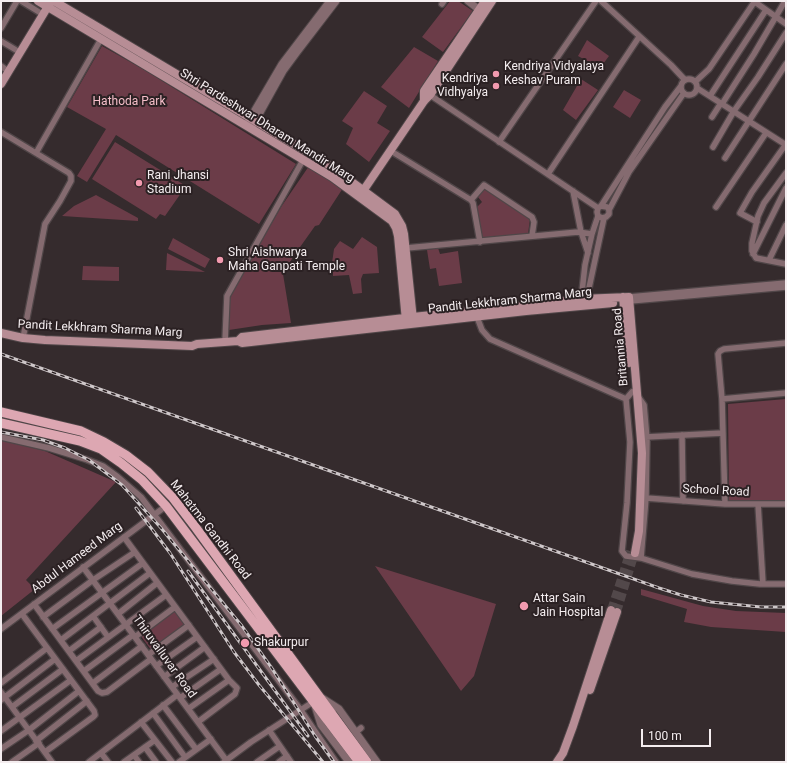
<!DOCTYPE html>
<html>
<head>
<meta charset="utf-8">
<style>
	body { margin:0 }
	#map { position:relative; width:787px; height:763px; overflow:hidden; background:#352b2d; font-family:Roboto,sans-serif }
	canvas { display:block }
	.frame { position:absolute; inset:0; border:2px solid #f4edef; pointer-events:none }
	.scale { position:absolute; left:641px; top:729px; width:70px; height:18px; box-sizing:border-box; border:2px solid #f4edef; border-top:0; padding-left:5px; font-size:12px; line-height:14px; white-space:nowrap; color:#f4edef; -webkit-text-stroke:3px #2b2123; paint-order:stroke }
</style>
</head>
<body>
<div id="map">
<canvas width="787" height="763"></canvas>
<div class="frame"></div>
<div class="scale">100 m</div>
</div>
<script>
const c = document.querySelector('canvas').getContext('2d');
c.lineJoin = 'round';
function fillPath(path, color) { c.fillStyle = color; c.fill(path, 'evenodd'); }
const shape = rows => new Path2D(rows.map(r => 'M' + r).join(''));
function stroke(path, color, width, dash) { c.strokeStyle = color; c.lineWidth = width; c.lineCap = dash ? 'butt' : 'round'; c.setLineDash(dash || []); c.stroke(path); }
function label(font, color, halo, rows, align = 'center') {
  c.font = font + ' Roboto,sans-serif'; c.lineWidth = 4; c.setLineDash([]); c.textBaseline = 'middle'; c.strokeStyle = halo; c.fillStyle = color; for (const [text, x, y, turn = 0] of rows) {
    c.save(); c.translate(x, y); c.rotate((+turn || 0) * Math.PI / 180); c.textAlign = isNaN(turn) ? turn : align; if (halo) c.strokeText(text, 0, 0); c.fillText(text, 0, 0); c.restore();
  }
}
const green = shape([
	[450,1,458,1,473,11,443,52,422,37],
	[587,40,609,56,600,68,578,56],
	[102,46,143,69,296,164,259,224,116,135,87,182,77,176,106,129,67,107],
	[414,47,438,61,409,108,381,87],
	[581,79,598,90,576,120,563,110],
	[624,90,641,100,630,118,613,107],
	[364,91,387,106,377,123,390,131,369,162,346,144,353,128,342,121],
	[115,142,186,186,165,216,160,214,156,219,92,179],
	[309,166,343,188,319,225,315,226,293,257,283,274,291,323,262,325,229,330,229,298,281,207],
	[484,189,508,203,530,219,528,234,481,238,477,207,482,202,478,197],
	[96,195,138,218,138,221,62,216,74,206],
	[362,237,377,247,379,273,363,274,361,279,362,293,353,294,349,275,333,276,332,263,334,249,340,241,353,249],
	[173,238,210,259,205,268,168,249],
	[438,248,440,254,458,251,462,283,439,286,436,268,430,269,427,250],
	[167,253,205,272,166,270],
	[83,266,119,267,119,281,82,280],
	[786,399,786,501,729,502,728,404],
	[1,440,45,451,116,482,26,580,35,589,1,616],
	[375,566,496,604,474,676,461,691],
	[641,589,703,606,736,611,786,613,786,632,711,627,684,622,687,609,641,595],
	[174,610,186,626,152,651,140,635]
]);
const secondaryTunnel = shape([
	[611,610,630,551],
	[617,612,635,553]
]);
const minor = shape([
	[21,1,39,12],
	[601,1,671,65,685,80],
	[755,2,786,24],
	[442,4,444,1],
	[1,28,17,1],
	[1,41,16,50],
	[1,66,5,69],
	'681 87a8 8 0 1 1 16 0a8 8 0 1 1-16 0Z',
	[695,82,709,69,755,1],
	[697,88,786,145],
	[430,95,598,208],
	[710,96,766,10],
	[722,104,754,54,785,1],
	[712,117,721,103],
	[1,132,69,173,71,176,71,181,60,201,45,224,24,333],
	[499,142,596,1],
	[713,147,734,111,758,77,786,33],
	[391,151,471,200,473,203,480,242],
	[36,153,101,39],
	[725,158,786,64],
	[786,173,764,203,758,216,752,243,752,251,756,258,786,264],
	[548,174,639,37],
	[573,191,581,232,588,253],
	[471,200,484,185,532,217,534,222,532,236],
	[601,206,607,207,609,210,609,214,606,217,602,218,598,216,597,212,598,208,601,206,665,107,681,86],
	[716,207,766,133],
	[609,210,629,172,684,93],
	[757,222,740,213,752,192,786,144],
	[406,248,578,232,592,234],
	[753,254,786,188],
	[769,260,786,225],
	[629,297,786,283],
	[581,301,585,265,592,234,598,216],
	[630,301,786,287],
	[586,302,604,218],
	[477,317,482,330,490,339,626,399],
	[225,342,227,296,303,160],
	[632,392,626,399,630,442,627,503,622,551,626,556,641,558],
	[637,395,644,405,647,439,646,498,641,558,692,574,732,581,760,584,786,584],
	[722,399,786,393],
	[682,435,683,501],
	[1,437,49,448,85,459,103,466,118,477,141,497,300,709,336,762],
	[646,437,723,433],
	[646,498,725,504,786,504],
	[725,504,722,399,718,354,720,351,724,349,786,343],
	[758,504,763,584],
	[124,537,229,680,237,688,235,694,198,722],
	[83,567,226,760],
	[34,604,98,691,102,693,107,692,151,659],
	[22,614,94,711,95,715,93,717,45,752],
	[118,614,157,583],
	[93,616,108,637],
	[43,617,93,580,135,552],
	[1,629,166,506],
	[52,629,143,563],
	[135,637,175,607],
	[61,640,150,573],
	[69,651,101,627],
	[148,655,189,625],
	[76,661,166,595],
	[156,666,197,637],
	[84,671,133,635],
	[164,677,205,647],
	[1,683,47,648],
	[93,683,142,646],
	[172,687,214,659],
	[1,692,52,762],
	[180,698,221,669],
	[1,700,55,659],
	[163,705,196,749],
	[12,707,63,669],
	[188,709,229,680],
	[153,713,185,757],
	[141,722,172,762],
	[269,730,291,762],
	[1,731,71,680],
	[356,732,361,728],
	[36,741,87,701],
	[145,747,156,762],
	[1,749,29,730,79,691],
	[101,753,108,762],
	[134,755,139,762],
	[12,762,39,743],
	[89,762,177,695],
	[124,762,155,740],
	[179,762,211,739],
	[224,762,251,742,313,702],
	[257,762,280,746],
	[279,762,287,756]
]);
const tertiary = shape([
	[468,1,482,12],
	[248,122,282,64,330,1],
	[253,125,283,71,297,52,336,1],
	[322,698,339,709,377,762],
	[315,706,321,725,349,762]
]);
const secondary = shape([
	[38,1,332,177,392,221,396,228,398,236,406,321],
	[54,1,329,165,395,214,402,226,404,234,413,320],
	[1,84,50,3],
	[424,101,424,91,426,88,485,1],
	[361,194,424,101,430,95,492,1],
	[623,297,629,363],
	[1,333,23,338,45,340,192,346,197,344,238,341,242,343,526,311,613,303],
	[238,341,242,337,413,317,581,299,629,297,642,453,639,531,635,553],
	[590,690,617,612],
	[557,762,563,753,573,726,611,610]
]);
const primary = shape([
	[1,412,81,431,104,442,126,455,148,472,173,498,196,528,367,762],
	[1,423,80,441,101,449,121,463,142,480,166,506,359,762]
]);
const rail = shape([
	[1,354,659,588,681,595,711,602,761,607,786,607],
	[1,432,43,440,65,448,89,460,122,485,161,528,242,626,271,667,315,736,334,762],
	[136,508,170,553,234,652,259,685,323,762],
	[188,571,308,736]
]);
const markers = [
	[496,74,4,"#f29aaf"],
	[496,86,4,"#f29aaf"],
	[139,183,4,"#f29aaf"],
	[220,260,4,"#f29aaf"],
	[524,606,5,"#f29aaf"],
	[245,643,5,"#f29aaf"]
];
const poiNames = [
	["Kendriya Vidyalaya",504,67],
	["Keshav Puram",504,81],
	["Kendriya",488,79,"right"],
	["Vidhyalya",488,93,"right"],
	["Rani Jhansi",147,176],
	["Stadium",147,190],
	["Shri Aishwarya",228,253],
	["Maha Ganpati Temple",228,267],
	["Attar Sain",533,599],
	["Jain Hospital",533,613],
	["Shakurpur",254,643]
];
const parkNames = [
	["Hathoda Park",129,102]
];
const streetNames = [
	["Shri Pardeshwar Dharam Mandir Marg",267,126,32],
	["Pandit Lekkhram Sharma Marg",510,301,-6],
	["Pandit Lekkhram Sharma Marg",100,329,3],
	["Britannia Road",621,347,-95],
	["School Road",716,491,3],
	["Mahatma Gandhi Road",210,530,52],
	["Abdul Hameed Marg",77,558,-37],
	["Thiruvalluvar Road",164,657,54]
];
fillPath(green, '#6b3c48');
stroke(secondaryTunnel, '#52484a', 8, [8, 4]);
stroke(minor, '#504648', 8);
stroke(tertiary, '#504648', 9);
stroke(secondary, '#504648', 10);
stroke(primary, '#504648', 11);
stroke(minor, '#856b70', 5.5);
stroke(tertiary, '#856b70', 7);
stroke(secondary, '#b78d95', 8);
stroke(primary, '#dda7b2', 9);
stroke(rail, '#cec7c9', 3);
stroke(rail, '#2b2123', 1.5, [4.5]);
for (const [x, y, r, color] of markers) { const dot = new Path2D(); dot.arc(x, y, r, 0, 2 * Math.PI); c.fillStyle = color; c.fill(dot); stroke(dot, '#2b2123', 1.5); }
label('12px', '#f4edef', '#2b2123', poiNames, 'left');
label('12px', '#f5bec9', '#2b2123', parkNames);
label('12px', '#f4edef', '#2b2123', streetNames);
</script>
</body>
</html>
